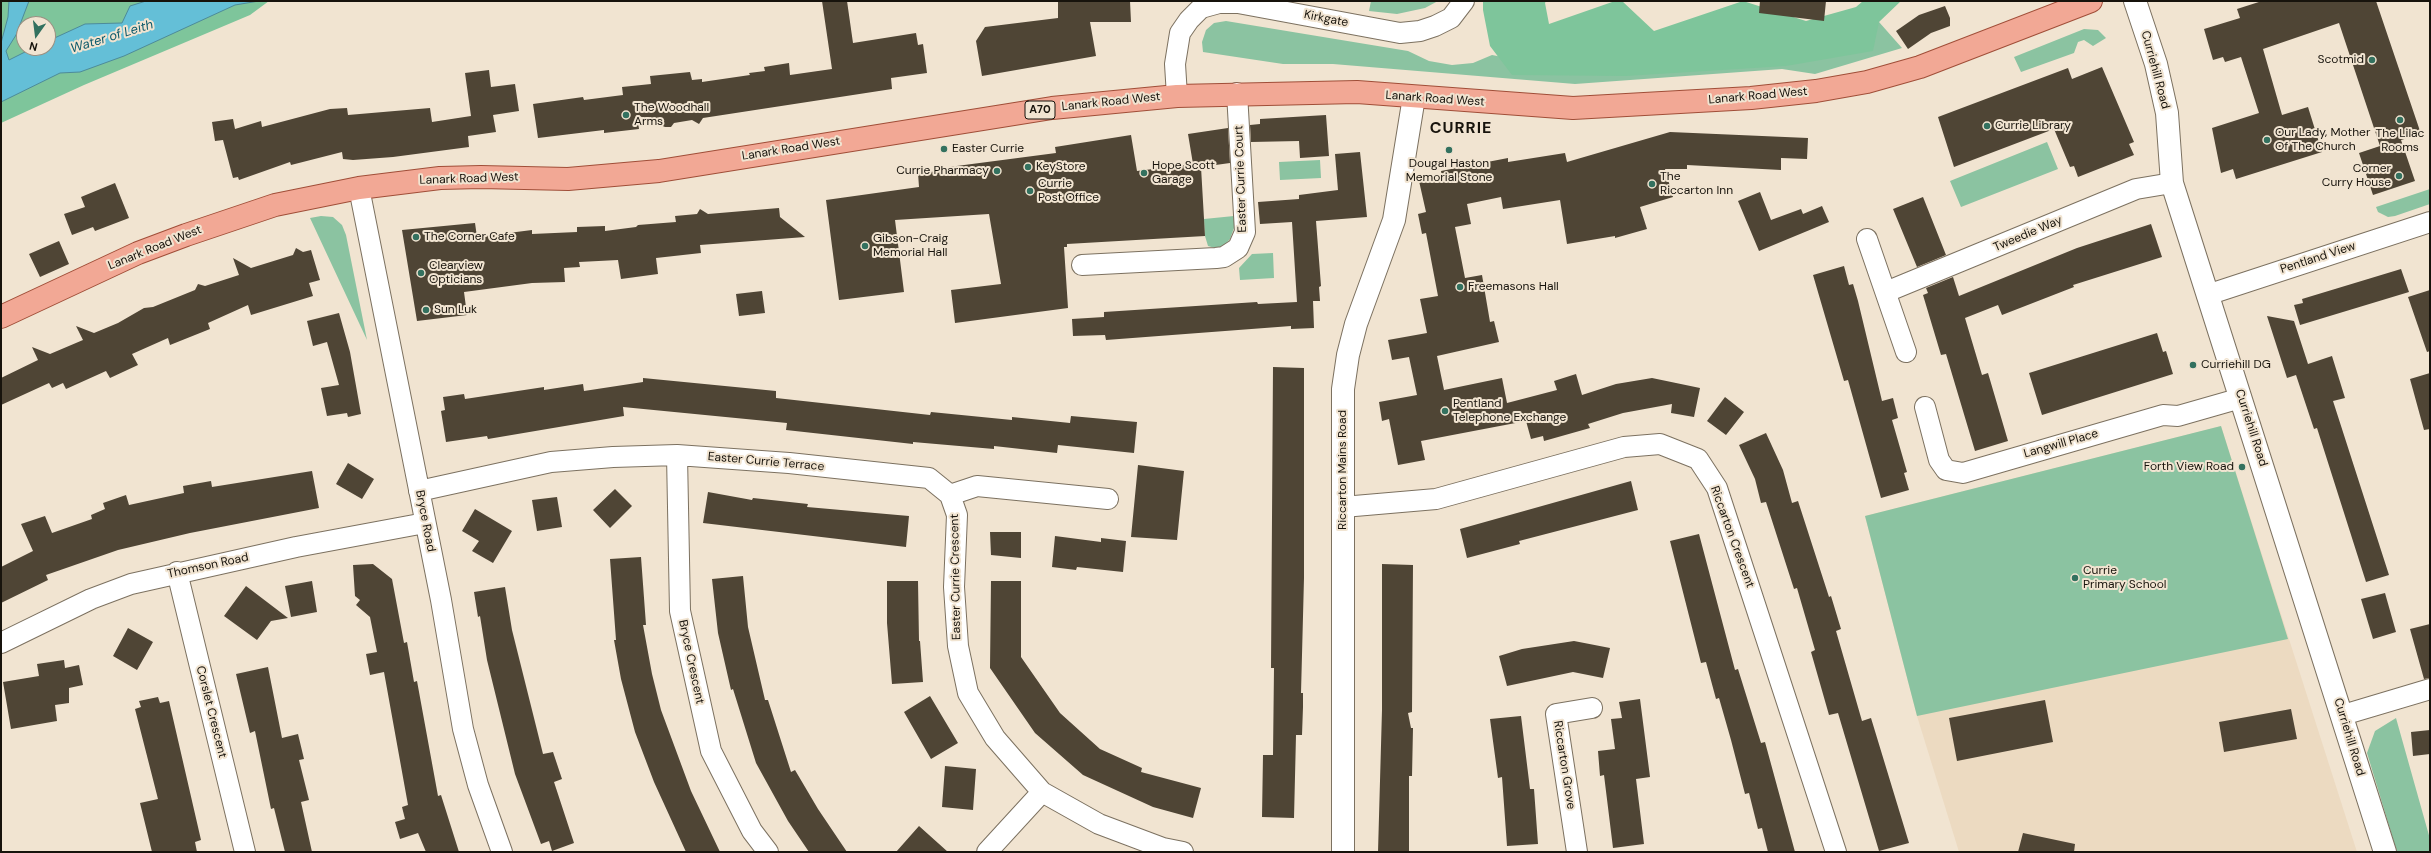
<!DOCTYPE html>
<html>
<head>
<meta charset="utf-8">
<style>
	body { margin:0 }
	#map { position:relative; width:2431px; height:853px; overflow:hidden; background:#f1e4d1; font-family:"DM Sans",sans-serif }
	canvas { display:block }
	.frame { position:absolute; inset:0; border:2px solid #17130c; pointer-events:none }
	.north { position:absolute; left:16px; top:16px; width:40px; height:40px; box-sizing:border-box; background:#f1e4d1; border:1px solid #9a9082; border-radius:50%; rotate:194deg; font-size:11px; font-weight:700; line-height:16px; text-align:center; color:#17130c }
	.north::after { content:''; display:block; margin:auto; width:14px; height:18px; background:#33715f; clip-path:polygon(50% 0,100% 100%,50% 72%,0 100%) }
</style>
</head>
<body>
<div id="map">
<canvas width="2431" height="853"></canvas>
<div class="frame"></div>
<div class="north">N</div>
</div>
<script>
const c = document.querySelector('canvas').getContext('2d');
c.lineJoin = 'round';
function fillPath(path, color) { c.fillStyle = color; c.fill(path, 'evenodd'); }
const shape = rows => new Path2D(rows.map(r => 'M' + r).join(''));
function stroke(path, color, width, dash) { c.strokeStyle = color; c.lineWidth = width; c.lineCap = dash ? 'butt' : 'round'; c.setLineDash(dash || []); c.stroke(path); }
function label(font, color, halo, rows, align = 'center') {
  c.font = font + ' "DM Sans",sans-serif'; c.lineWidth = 4; c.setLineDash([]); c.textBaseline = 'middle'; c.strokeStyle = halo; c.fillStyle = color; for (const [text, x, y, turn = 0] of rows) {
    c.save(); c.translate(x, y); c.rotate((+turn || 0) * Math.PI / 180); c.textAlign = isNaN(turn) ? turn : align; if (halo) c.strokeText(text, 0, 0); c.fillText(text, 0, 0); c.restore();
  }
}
const built = shape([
	[2221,426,2357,852,1959,852,1917,716,1865,516]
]);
const green = shape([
	[1371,1,1438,1,1425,8,1397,14,1369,11],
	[1226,21,1408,51,1429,61,1452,65,1473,63,1492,55,1565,69,1879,22,1902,48,1815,74,1782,69,1575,84,1333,64,1283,64,1203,52,1202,42,1206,30,1214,23],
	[2084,29,2098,30,2106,38,2093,46,2084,40,2078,42,2074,53,2021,72,2014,57],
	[2047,142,2058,169,1961,207,1950,181],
	[1320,160,1321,178,1280,180,1279,162],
	[2430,189,2430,204,2395,216,2388,217,2378,212,2376,207],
	[321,216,333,217,342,225,346,235,367,340,310,218],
	[1234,216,1234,228,1230,239,1223,247,1215,248,1208,246,1205,236,1204,219],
	[1273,253,1274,278,1240,280,1239,268,1252,254],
	[2221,426,2288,639,1917,716,1865,516],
	[2396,718,2430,839,2430,852,2397,852,2367,753,2375,731]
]);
const forest = shape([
	[1,1,269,1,250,15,84,85,1,123],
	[24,24,48,24,48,48,24,48],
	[1483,1,1546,1,1545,3,1549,24,1615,1,1622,1,1654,31,1743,1,1806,21,1856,7,1863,1,1901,1,1879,22,1873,51,1786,66,1626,76,1512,75,1490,46,1483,10]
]);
const water = shape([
	[9,1,29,1,16,35,6,51,9,60,33,48,48,48,48,41,85,24,122,23,130,6,146,1,259,1,235,5,124,56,80,72,60,73,1,102,1,43,8,17,9,1]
]);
const building = shape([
	[822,1,847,1,853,43,916,33,918,45,923,44,927,73,891,78,892,89,703,118,699,124,692,120,674,123,671,127,665,127,637,115,639,129,604,133,604,130,538,138,533,104,583,97,584,100,623,95,622,87,651,84,650,76,690,72,692,80,702,79,702,82,750,75,749,73,765,71,764,67,789,63,790,75,832,69],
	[1058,1,1130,1,1131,22,1090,22,1096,56,982,76,976,41,985,27,1058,18],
	[1760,1,1826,1,1824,21,1759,13],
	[2262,1,2376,1,2421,134,2401,140,2415,181,2373,195,2359,153,2380,146,2339,23,2263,49,2282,115,2308,107,2322,152,2236,179,2233,169,2221,173,2212,128,2259,113,2241,57,2225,62,2223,57,2213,60,2204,29,2240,18,2237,9],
	[1945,6,1950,18,1950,26,1931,33,1908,49,1896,31,1919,15],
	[2102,67,2134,142,2129,144,2134,155,2078,177,2074,166,2070,167,2054,129,1954,167,1938,117,2068,68,2072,79],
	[489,70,491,87,515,84,519,111,493,115,496,132,468,136,469,147,393,157,353,160,343,159,342,152,291,165,290,162,239,180,238,177,233,178,223,140,215,141,212,122,233,119,235,129,261,121,262,127,330,109,347,108,348,115,430,108,432,122,471,116,465,73],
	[1326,115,1329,156,1300,158,1299,141,1251,142,1250,125,1260,124,1260,119],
	[1228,128,1230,163,1201,167,1205,236,1067,244,1067,247,1064,247,1068,308,955,323,951,290,1001,284,989,214,895,220,904,292,839,300,826,200,919,187,918,173,950,170,949,167,1056,153,1055,147,1131,135,1137,171,1193,164,1188,134],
	[1670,132,1808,138,1807,159,1781,158,1781,170,1687,165,1687,169,1665,169,1673,197,1640,207,1647,229,1615,238,1615,236,1567,244,1560,200,1503,209,1501,197,1467,204,1471,224,1455,227,1465,278,1482,275,1490,322,1494,321,1499,342,1437,356,1444,390,1502,378,1507,403,1557,390,1554,381,1576,374,1582,395,1616,384,1652,378,1700,388,1694,417,1671,413,1672,404,1623,413,1588,424,1590,428,1544,441,1543,436,1531,439,1526,421,1421,441,1425,460,1398,465,1389,419,1382,421,1379,402,1417,395,1409,357,1392,360,1388,340,1427,333,1420,299,1438,296,1426,233,1422,234,1418,214,1426,212,1419,181,1442,177,1441,171,1508,158,1508,162,1565,153,1567,162],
	[1360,152,1367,217,1316,221,1321,286,1319,287,1320,301,1313,301,1314,328,1291,329,1291,326,1106,340,1105,335,1073,336,1072,319,1104,317,1104,312,1257,302,1258,304,1297,302,1292,222,1260,224,1258,202,1299,199,1299,195,1338,190,1335,154],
	[115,183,129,218,95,231,93,227,72,235,64,214,85,207,81,197],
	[1760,192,1771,220,1801,209,1803,214,1822,206,1829,222,1759,251,1738,201],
	[1923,197,1946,255,1917,267,1893,209],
	[779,208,780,217,805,237,700,245,701,253,656,258,658,274,621,279,618,260,579,262,580,267,564,268,565,282,532,283,464,292,467,315,417,321,402,230,475,223,477,237,532,230,532,234,577,232,577,227,605,226,605,231,636,227,638,225,676,222,675,216,697,214,700,209,708,214],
	[2151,224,2162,257,2073,285,2074,287,2002,315,1998,305,1965,318,1982,375,1988,373,2008,441,1975,451,1946,354,1941,355,1923,295,1928,293,1926,288,1953,277,1959,296,2077,248],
	[59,241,69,264,40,277,29,254],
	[296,248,303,252,311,250,320,280,309,283,313,296,251,315,248,305,208,323,210,329,170,345,168,338,132,354,138,365,110,378,106,371,66,389,63,383,52,388,49,383,1,405,1,378,38,360,32,347,50,354,83,340,76,326,94,333,118,323,144,308,153,307,195,290,198,284,205,286,239,275,233,258,251,268,293,255],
	[1844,266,1849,285,1853,284,1858,301,1882,401,1893,398,1898,418,1892,420,1907,472,1904,473,1909,490,1881,498,1848,380,1844,381,1813,275],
	[2401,269,2409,292,2300,325,2294,305,2303,303,2302,299],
	[2430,290,2430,351,2427,352,2408,297],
	[762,291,765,313,739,316,736,294],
	[339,313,350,352,361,414,348,417,347,413,327,416,321,388,339,385,327,342,313,346,307,321],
	[2267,316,2294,321,2308,364,2332,356,2345,398,2333,401,2389,575,2366,582,2317,428,2314,429,2296,375,2287,378],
	[2157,333,2163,352,2166,351,2173,374,2042,415,2029,373],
	[1273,367,1304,368,1304,578,1301,693,1303,693,1303,707,1302,735,1296,735,1294,818,1262,817,1263,755,1273,755,1274,668,1271,668],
	[2430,373,2430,429,2424,430,2410,379],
	[643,378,776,391,776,398,930,415,931,412,1012,420,1012,417,1070,423,1071,416,1137,422,1134,453,1058,445,1057,453,994,446,994,449,913,442,913,444,786,430,787,423,623,407,624,416,488,439,487,436,446,442,441,411,445,410,443,397,464,394,465,399,544,387,544,390,583,384,584,391,643,382],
	[1725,397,1744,412,1726,435,1707,421],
	[1766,433,1783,470,1792,503,1798,501,1829,597,1831,596,1841,629,1836,631,1862,721,1871,718,1909,843,1879,851,1838,713,1829,715,1811,652,1815,650,1797,588,1794,589,1766,502,1761,503,1755,479,1739,445],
	[348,463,374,479,362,499,336,484],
	[1138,465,1184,471,1177,540,1131,537],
	[312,471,319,508,190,533,118,550,46,575,48,580,1,603,1,567,33,551,21,524,45,516,52,533,92,519,91,515,105,509,103,503,126,495,129,505,184,493,183,486,211,481,212,487],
	[1631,481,1638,510,1519,541,1520,544,1467,558,1460,529],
	[615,489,632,506,610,528,593,510],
	[708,492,752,500,753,498,808,504,807,507,909,516,906,547,703,523],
	[557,497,562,527,537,531,532,500],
	[475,509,512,531,493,563,472,551,479,541,462,531],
	[990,532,1021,532,1021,558,991,555],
	[1699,534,1735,670,1738,669,1761,743,1765,742,1795,852,1768,852,1762,828,1758,829,1749,793,1745,794,1731,740,1719,698,1716,699,1706,662,1701,663,1670,541],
	[1055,536,1101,542,1101,538,1126,541,1123,572,1077,567,1076,570,1052,567],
	[641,557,646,625,643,625,652,674,661,710,691,791,720,852,686,852,654,782,635,732,621,679,614,640,616,640,610,559],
	[373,564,392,579,404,643,407,642,414,682,417,681,438,796,441,795,459,852,426,852,418,833,400,839,395,822,405,819,402,807,408,805,384,672,370,675,366,654,377,652,370,617,356,605,360,600,355,596,353,565],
	[1382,564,1413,565,1412,712,1408,713,1411,728,1413,728,1412,776,1409,776,1409,852,1378,852,1382,710],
	[743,576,748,627,765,700,768,700,791,772,795,770,818,809,847,852,809,852,788,821,756,763,733,689,731,690,718,633,712,579],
	[312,581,317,612,291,617,285,586],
	[887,581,918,581,919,641,920,641,923,682,892,684,887,623],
	[991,581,1021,581,1021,657,1060,713,1100,749,1142,768,1141,772,1201,788,1193,818,1153,807,1083,775,1035,733,990,668],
	[246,586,288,618,271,621,257,640,224,616],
	[505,587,512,630,543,754,553,752,562,779,554,782,574,843,552,851,549,841,541,844,515,774,487,660,480,616,478,617,474,592],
	[2385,593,2396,632,2373,639,2361,599],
	[2430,624,2430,678,2424,679,2410,629],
	[128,628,153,642,137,670,113,656],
	[1574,641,1610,648,1603,678,1573,672,1507,686,1499,656,1522,649],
	[64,660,65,668,79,665,83,685,69,688,69,703,55,705,57,721,11,729,3,682,39,676,37,664],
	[268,667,282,738,298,734,304,759,299,760,309,800,301,802,312,852,285,852,274,808,271,809,255,731,250,733,236,674],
	[930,696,958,743,931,759,904,712],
	[158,697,160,703,169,701,201,840,195,842,197,852,152,852,140,803,158,799,135,709,141,707,139,701],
	[1640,699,1650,777,1636,779,1644,844,1613,848,1604,775,1600,776,1598,751,1615,749,1611,719,1622,718,1619,702],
	[2045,700,2053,742,1957,761,1949,718],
	[2291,709,2297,739,2224,752,2219,722],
	[1521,716,1530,789,1534,789,1538,844,1507,846,1502,777,1498,778,1490,719],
	[2430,730,2430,754,2413,756,2411,732],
	[945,766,976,769,973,810,942,807],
	[919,826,948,852,896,852],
	[2023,833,2075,844,2074,852,2018,852]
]);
const street = shape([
	[1177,96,1175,64,1180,33,1189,20,1201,8,1219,3,1238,3,1400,33,1420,31,1435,26,1451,18,1464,1],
	[359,188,441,600,463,729,478,785,502,852],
	[1867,239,1906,352],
	[1082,265,1216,258,1224,257,1238,248,1245,232,1237,93],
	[1886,292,2136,189,2172,183],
	[2207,295,2430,222],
	[1925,407,1939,460,1946,470,1963,473,2163,415,2178,416,2241,398],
	[677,455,680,611,711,751,752,831,768,852],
	[419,491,551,462,613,457,677,455,789,463,929,478,950,495,977,486,1108,499],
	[950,495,957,515,954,587,958,646,968,693,995,738,1042,792,1099,824,1163,848,1183,852],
	[1343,507,1436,499,1624,447,1660,444,1698,459,1717,488,1836,852],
	[177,572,245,852],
	[1,643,91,599,131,584,296,547,425,523],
	[2343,715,2430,689],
	[987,852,1042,792],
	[1577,852,1556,714,1592,708]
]);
const secondary = shape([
	[2135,1,2156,64,2167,113,2172,183,2385,852],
	[1343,852,1343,389,1348,355,1356,324,1394,220,1414,97]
]);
const primary = shape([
	[1,317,138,253,186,235,275,205,359,188,440,178,481,177,568,179,659,171,1052,108,1177,96,1357,92,1573,108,1751,98,1816,91,1867,82,1920,67,2091,1]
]);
const markers = [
	[2372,60,4,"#33715f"],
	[626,115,4,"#33715f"],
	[2400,120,4,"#33715f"],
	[1987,126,4,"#33715f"],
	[2267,140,4,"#33715f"],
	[944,149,4,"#33715f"],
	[1449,150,4,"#33715f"],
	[1028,167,4,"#33715f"],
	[997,171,4,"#33715f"],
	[1144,173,4,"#33715f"],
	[2399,176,4,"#33715f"],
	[1652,184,4,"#33715f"],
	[1030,191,4,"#33715f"],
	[416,237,4,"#33715f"],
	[865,246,4,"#33715f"],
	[421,273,4,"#33715f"],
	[1460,287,4,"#33715f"],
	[426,310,4,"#33715f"],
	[2193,365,4,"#33715f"],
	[1445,411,4,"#33715f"],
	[2242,467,4,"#33715f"],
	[2075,578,4,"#33715f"]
];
const shields = [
	[1040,110,30]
];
const shieldNames = [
	["A70",1040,110]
];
const streetNames = [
	["Kirkgate",1326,19,11],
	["Curriehill Road",2155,70,75],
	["Lanark Road West",1758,96,-5],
	["Lanark Road West",1435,99,4],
	["Lanark Road West",1111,102,-6],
	["Lanark Road West",791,149,-9],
	["Lanark Road West",469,179,-2],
	["Easter Currie Court",1241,179,-92],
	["Tweedie Way",2028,234,-23],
	["Lanark Road West",155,248,-22],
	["Pentland View",2318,258,-18],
	["Curriehill Road",2251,428,72],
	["Langwill Place",2061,444,-16],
	["Easter Currie Terrace",766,462,5],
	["Riccarton Mains Road",1343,470,-90],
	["Bryce Road",425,521,79],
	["Riccarton Crescent",1732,537,70],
	["Thomson Road",208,566,-12],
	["Easter Currie Crescent",956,577,-91],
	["Bryce Crescent",691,662,78],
	["Corslet Crescent",211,712,76],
	["Curriehill Road",2349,737,73],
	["Riccarton Grove",1564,765,81]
];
const poiNames = [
	["Scotmid",2364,60,"right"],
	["The Woodhall",634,108],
	["Arms",634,122],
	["Currie Library",1995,126],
	["Our Lady, Mother",2275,133],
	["Of The Church",2275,147],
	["The Lilac",2400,134,"center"],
	["Rooms",2400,148,"center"],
	["Easter Currie",952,149],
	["Dougal Haston",1449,164,"center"],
	["Memorial Stone",1449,178,"center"],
	["Hope Scott",1152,166],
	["Garage",1152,180],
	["KeyStore",1036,167],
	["Corner",2391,169,"right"],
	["Curry House",2391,183,"right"],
	["Currie Pharmacy",989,171,"right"],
	["The",1660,177],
	["Riccarton Inn",1660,191],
	["Currie",1038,184],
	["Post Office",1038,198],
	["The Corner Cafe",424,237],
	["Gibson-Craig",873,239],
	["Memorial Hall",873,253],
	["Clearview",429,266],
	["Opticians",429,280],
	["Freemasons Hall",1468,287],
	["Sun Luk",434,310],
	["Curriehill DG",2201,365],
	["Pentland",1453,404],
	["Telephone Exchange",1453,418],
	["Forth View Road",2234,467,"right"],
	["Currie",2083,571],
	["Primary School",2083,585]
];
const waterNames = [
	["Water of Leith",112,37,-17]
];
const districtNames = [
	["CURRIE",1461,129]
];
fillPath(built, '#ecdac1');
fillPath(green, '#8bc3a1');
fillPath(forest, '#7ec59b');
fillPath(water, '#64bfd7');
stroke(water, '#4d8b9a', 1);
fillPath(building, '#4f4535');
stroke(street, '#7c7160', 22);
stroke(secondary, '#7c7160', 24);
stroke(primary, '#a04e38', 24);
stroke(street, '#fff', 20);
stroke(secondary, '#fff', 22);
stroke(primary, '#f2a895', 22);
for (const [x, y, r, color] of markers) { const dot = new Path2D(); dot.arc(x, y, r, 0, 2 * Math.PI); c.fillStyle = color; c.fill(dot); stroke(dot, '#f1e4d1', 1.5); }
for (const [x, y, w] of shields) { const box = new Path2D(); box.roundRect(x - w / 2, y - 9, w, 18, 3); c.fillStyle = '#f1e4d1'; c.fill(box); stroke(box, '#17130c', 1); }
label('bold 11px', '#17130c', null, shieldNames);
label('12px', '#17130c', '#f1e4d1', streetNames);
label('12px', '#17130c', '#f1e4d1', poiNames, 'left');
label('italic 13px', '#0c5a6b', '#f1e4d1', waterNames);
c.letterSpacing = '1px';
label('bold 16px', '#17130c', '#f1e4d1', districtNames);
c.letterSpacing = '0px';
</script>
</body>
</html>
